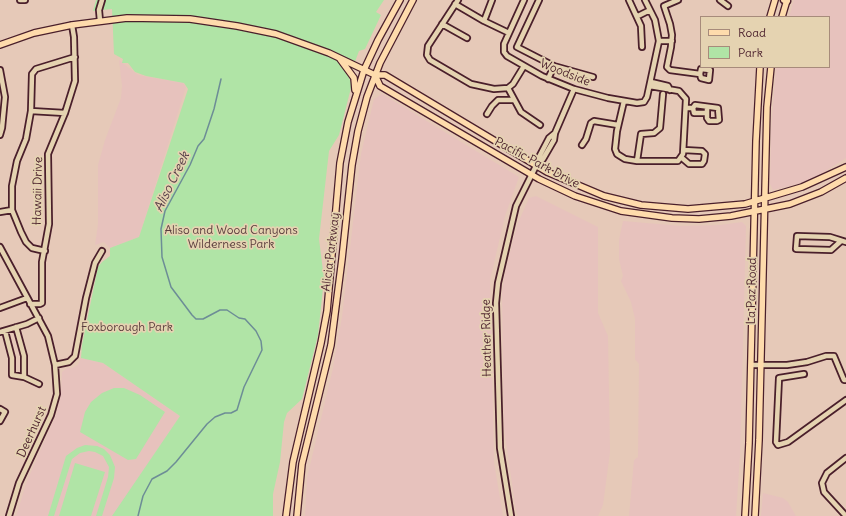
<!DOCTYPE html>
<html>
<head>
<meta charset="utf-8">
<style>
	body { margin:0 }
	#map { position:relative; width:846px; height:516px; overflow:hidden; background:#e6c9b8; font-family:Delius,sans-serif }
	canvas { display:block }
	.legend { position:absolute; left:700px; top:16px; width:130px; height:52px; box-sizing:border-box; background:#e5d3b1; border:1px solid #a78b7b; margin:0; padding:5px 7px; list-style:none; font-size:12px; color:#4a1f2b }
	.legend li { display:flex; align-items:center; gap:8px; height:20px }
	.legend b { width:20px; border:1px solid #a78b7b }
</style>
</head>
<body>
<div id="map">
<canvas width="846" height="516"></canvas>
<ul class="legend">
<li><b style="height:5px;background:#fedbac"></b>Road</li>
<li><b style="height:11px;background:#b0e4a6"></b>Park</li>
</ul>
</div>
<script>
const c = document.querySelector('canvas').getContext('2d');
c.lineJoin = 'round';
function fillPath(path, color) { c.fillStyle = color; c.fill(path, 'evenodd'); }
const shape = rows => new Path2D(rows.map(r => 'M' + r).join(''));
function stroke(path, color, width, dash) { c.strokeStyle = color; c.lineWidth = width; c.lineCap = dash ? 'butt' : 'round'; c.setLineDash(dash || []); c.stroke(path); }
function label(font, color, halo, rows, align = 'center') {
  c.font = font + ' Delius,sans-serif'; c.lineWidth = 3.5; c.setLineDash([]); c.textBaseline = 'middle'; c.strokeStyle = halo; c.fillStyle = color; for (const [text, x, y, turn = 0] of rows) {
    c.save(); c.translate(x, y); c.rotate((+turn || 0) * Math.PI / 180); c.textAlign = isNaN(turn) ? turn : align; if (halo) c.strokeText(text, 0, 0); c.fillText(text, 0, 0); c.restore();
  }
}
const built = shape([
	[794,0,846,0,846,158,810,181,773,190,770,184,771,132,776,67,829,67,829,17,789,17],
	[119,60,138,75,183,83,186,87,139,237,110,248,104,242,95,245,98,224,98,165,105,140,121,98,122,86],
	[382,94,519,177,505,216,490,280,494,462,503,516,305,516,307,478,333,368,342,317,361,154,374,99],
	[536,196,598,227,598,313,608,336,610,452,603,505,598,516,518,516,516,511,504,428,502,293,506,267,518,223,529,198],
	[623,221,681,226,720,225,742,222,746,226,740,455,736,516,629,516,634,460,638,457,639,364,635,359,635,319,631,302,621,281,623,276,619,259,619,240],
	[81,358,103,363,180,416,114,516,16,516,27,481,56,415,61,393,62,372,67,368,72,368,78,365],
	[763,493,783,498,788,502,796,516,761,516]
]);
const green = shape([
	[96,0,384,0,376,12,381,15,365,49,359,51,349,78,352,84,339,135,329,151,319,239,324,279,318,335,302,399,287,413,284,422,280,462,273,494,273,516,112,516,180,416,103,363,81,358,82,345,98,267,102,262,110,256,110,248,139,237,188,89,184,83,146,76,135,72,128,63,122,63,123,59,114,54,112,9,93,11],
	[114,388,124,388,140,395,165,412,136,459,128,460,80,432,85,412,91,402,102,393],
	[85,445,97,446,104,449,110,455,115,467,114,478,102,516,96,516,108,477,109,467,103,456,95,452,89,451,80,453,72,459,54,516,48,516,66,456,77,448],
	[75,463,105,472,91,516,59,516]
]);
const stream = shape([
	[138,516,143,496,152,479,167,471,176,462,207,424,215,417,225,413,231,413,237,410,244,387,262,350,261,341,256,331,245,319,239,318,227,310,220,310,203,319,196,319,192,315,171,287,162,257,161,229,165,211,190,165,198,146,204,139,214,109,221,79]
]);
const minor = shape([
	[20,0,25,0],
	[458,0,428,46,427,55,430,60,471,84,494,89,508,88,513,84,524,66],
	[524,0,504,44,504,52,507,56,542,76,574,89,608,98,637,103,644,102,647,97,659,41,655,20,645,0],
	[539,0,517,47,554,66,593,77],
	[629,0,641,26,642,47],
	[678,0,664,6,670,24,672,35,671,47,667,67,670,70,700,74,701,78,709,80,710,70,701,69,700,74],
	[720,0,728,6],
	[455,4,484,21,509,33],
	[638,16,650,10],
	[100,21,99,10,102,0],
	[484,21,492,0],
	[442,24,467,38],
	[659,41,672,41],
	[0,70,5,97,2,128,0,135],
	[548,79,554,66],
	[651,82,668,86,670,90],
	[508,88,521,112,540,125],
	[624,101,617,131,615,149,617,154,625,159,637,161,678,161,683,154,686,99,679,91,650,86],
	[686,108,693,108,695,105,718,108,719,120,717,121,709,121,707,118,707,108],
	[693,108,694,113,707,113],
	[31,111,65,113],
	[487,114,492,106,498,100,514,100],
	[582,145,586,139,591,123,594,121,618,125],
	[682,158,689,164,702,164,704,161,705,154,702,151,684,150],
	[637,161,641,134,654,133,660,128,663,94],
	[537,166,543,159,554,140,555,133,574,89],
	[0,212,12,210],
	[841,241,831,250,796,249,797,236,830,237,846,242],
	[0,247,48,336,55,365,57,394,51,415,19,483,9,516],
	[45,251,32,248,26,242,21,232,12,210,12,186,17,161,26,139,31,111,32,74,36,69,75,57],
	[30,304,40,304,42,303,42,262,49,224,48,154,65,113,75,81,74,37,72,25],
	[0,308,27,298],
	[16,327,24,356,24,377,39,384],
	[5,331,12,358,12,375,24,377],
	[0,332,27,324,39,318],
	[55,365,69,362,75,356,86,298,95,263,102,251],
	[751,365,787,365,807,362,826,356,834,356,844,380,846,380],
	[804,374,779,378,776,442,778,445,788,442,846,400],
	[0,409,5,412,0,421],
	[846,458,827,473,822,483,824,492,846,516],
	[511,516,500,448,496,303,498,283,516,206,536,166,539,157,549,138,555,133]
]);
const major = shape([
	[770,17,775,0],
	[782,17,787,0],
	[0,45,34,33,72,25,127,18,190,19,237,26,276,34,329,53,375,75,385,75,547,172,604,196,641,205,688,209,745,204,802,187,846,167],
	[340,59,354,78,355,90],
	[375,75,380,86,539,179,575,196,621,211,672,218,699,219,731,216,790,204,821,192,846,178],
	[286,516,293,462,321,343,327,311,340,163,348,122,364,70,378,40,400,0],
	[297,516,302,464,331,345,342,259,352,165,358,131,367,97,380,63,413,0],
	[745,516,749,443,756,141,760,67],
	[755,516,759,440,767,107,771,67]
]);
const highway = shape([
	[784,0,787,1]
]);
const streetNames = [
	["Woodside",565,73,22],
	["Pacific Park Drive",537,163,28],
	["Hawaii Drive",38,191,-89],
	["Alicia Parkway",331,252,-83],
	["La Paz Road",752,291,-89],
	["Heather Ridge",487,338,-91],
	["Deerhurst",32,432,-66]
];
const parkNames = [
	["Aliso and Wood Canyons",231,231],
	["Wilderness Park",231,245],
	["Foxborough Park",127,328]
];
const waterNames = [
	["Aliso Creek",172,182,-64]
];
fillPath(built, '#e7c2bd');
fillPath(green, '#b0e4a6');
stroke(stream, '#6d8d96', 1.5);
stroke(minor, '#4a1f2b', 8);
stroke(major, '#4a1f2b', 8);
stroke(highway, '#4a1f2b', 9);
stroke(minor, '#e5d3b1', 4.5);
stroke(major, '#fedbac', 5.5);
stroke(highway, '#fedbac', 6);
label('12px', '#4a1f2b', '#e5d3b1', streetNames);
label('12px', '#593d3d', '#e5d3b1', parkNames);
label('italic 13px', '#533b46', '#e5d3b1', waterNames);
</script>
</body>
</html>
